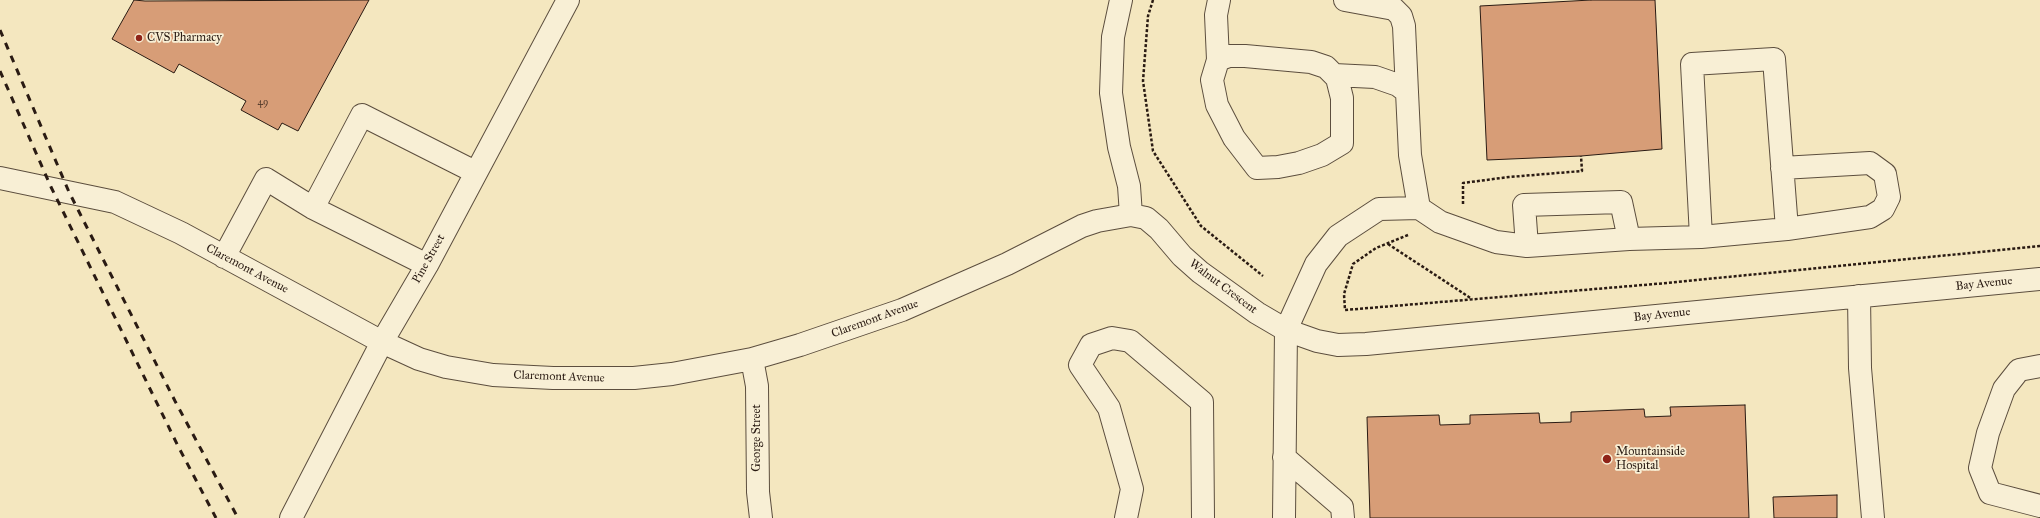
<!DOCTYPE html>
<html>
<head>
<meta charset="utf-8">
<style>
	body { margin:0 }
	canvas { display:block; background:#f4e7bf }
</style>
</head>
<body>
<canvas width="2040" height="518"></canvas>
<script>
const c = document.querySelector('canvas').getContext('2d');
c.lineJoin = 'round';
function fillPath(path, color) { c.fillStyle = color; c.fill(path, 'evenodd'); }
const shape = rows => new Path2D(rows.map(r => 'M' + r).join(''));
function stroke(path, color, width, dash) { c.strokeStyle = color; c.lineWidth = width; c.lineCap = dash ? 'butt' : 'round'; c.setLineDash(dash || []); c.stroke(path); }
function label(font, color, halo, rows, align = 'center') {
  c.font = font + ' "IM FELL Great Primer",serif'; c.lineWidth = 3.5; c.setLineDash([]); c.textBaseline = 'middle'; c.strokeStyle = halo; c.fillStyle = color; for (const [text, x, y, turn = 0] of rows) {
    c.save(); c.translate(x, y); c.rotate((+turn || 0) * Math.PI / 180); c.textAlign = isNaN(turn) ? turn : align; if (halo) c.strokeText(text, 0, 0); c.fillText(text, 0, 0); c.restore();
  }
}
const building = shape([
	[134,0,145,1,369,0,298,131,282,123,278,130,241,110,246,101,179,64,174,73,112,39,134,0],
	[1591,0,1655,0,1662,149,1581,156,1487,160,1480,6,1591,0],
	[1745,405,1749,518,1370,518,1367,417,1439,415,1440,425,1470,424,1470,415,1539,413,1540,423,1571,422,1571,412,1644,409,1645,417,1671,416,1670,407,1745,405],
	[1837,495,1837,518,1774,518,1773,497,1837,495]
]);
const path = shape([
	[1153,0,1148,16,1143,81,1153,151,1201,226,1263,276],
	[1463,204,1463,183,1509,177,1582,171,1581,156],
	[1408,235,1376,248,1353,264,1344,294,1345,310,1667,283,2040,246],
	[1388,244,1472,299]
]);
const minor = shape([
	[1121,0,1113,37,1111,93,1119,147,1129,186,1131,215],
	[1345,0,1394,9,1401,16,1404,26,1407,92],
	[1218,60,1229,56,1245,56,1311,62,1326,67,1337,78,1342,98,1342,143,1322,155,1299,163,1278,167,1257,168,1234,138,1217,105,1212,80,1218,60,1216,15,1219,0],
	[1334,75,1375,77,1398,85,1407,92,1410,155,1419,208],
	[0,178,115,202,181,233,382,342,419,359,446,367,493,375,553,378,634,378,672,374,752,359,800,345,902,310,1007,264,1082,226,1097,221,1131,215,1146,218,1159,229,1182,256,1200,272,1257,313,1286,330,1317,341,1338,345,1366,344,2040,279],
	[313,208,362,115,475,172],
	[1701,237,1692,64,1774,59,1787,229],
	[1527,246,1524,205,1621,202,1629,239],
	[224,257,266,179,313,208,427,265],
	[1859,296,1860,368,1873,518],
	[752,359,757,386,758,492,761,518],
	[2040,366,2019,370,2004,389,1988,433,1980,468,1990,493,2040,506],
	[1284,457,1342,507,1343,518],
	[291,518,382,342,427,265,568,0],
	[1126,518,1132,489,1109,408,1080,365,1091,345,1112,338,1130,341,1202,402,1203,518],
	[1284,518,1286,330,1316,264,1338,236,1379,209,1419,208,1440,222,1496,242,1527,246,1629,239,1701,237,1787,229,1870,217,1883,209,1889,197,1885,174,1870,163,1782,168]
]);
const rail = shape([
	[0,30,69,192,175,401,238,518],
	[0,71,51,187,178,446,216,518]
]);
const markers = [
	[139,38,4,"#8f2418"],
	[1607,459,5,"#8f2418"]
];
const numberNames = [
	["49",263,103]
];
const poiNames = [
	["CVS Pharmacy",147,38],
	["Mountainside",1616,452],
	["Hospital",1616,466]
];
const streetNames = [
	["Pine Street",429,259,-61],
	["Claremont Avenue",247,269,28],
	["Bay Avenue",1984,284,-6],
	["Walnut Crescent",1223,287,37],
	["Bay Avenue",1662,315,-6],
	["Claremont Avenue",875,319,-20],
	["Claremont Avenue",559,377,2],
	["George Street",757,438,-90]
];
fillPath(building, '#d79d77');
stroke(building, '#2a1b13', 1);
stroke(minor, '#5c4e3e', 24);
stroke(path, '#2a1b13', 2.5, [3, 2]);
stroke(minor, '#f8efd5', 22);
stroke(rail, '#2a1b13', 3, [7, 7]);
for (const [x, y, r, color] of markers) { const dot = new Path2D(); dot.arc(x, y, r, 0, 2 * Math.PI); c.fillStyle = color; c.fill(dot); stroke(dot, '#f8efd5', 1.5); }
label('10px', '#553c2c', null, numberNames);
label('12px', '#2a1b13', '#f8efd5', poiNames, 'left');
label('12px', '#2a1b13', '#f8efd5', streetNames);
</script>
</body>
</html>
